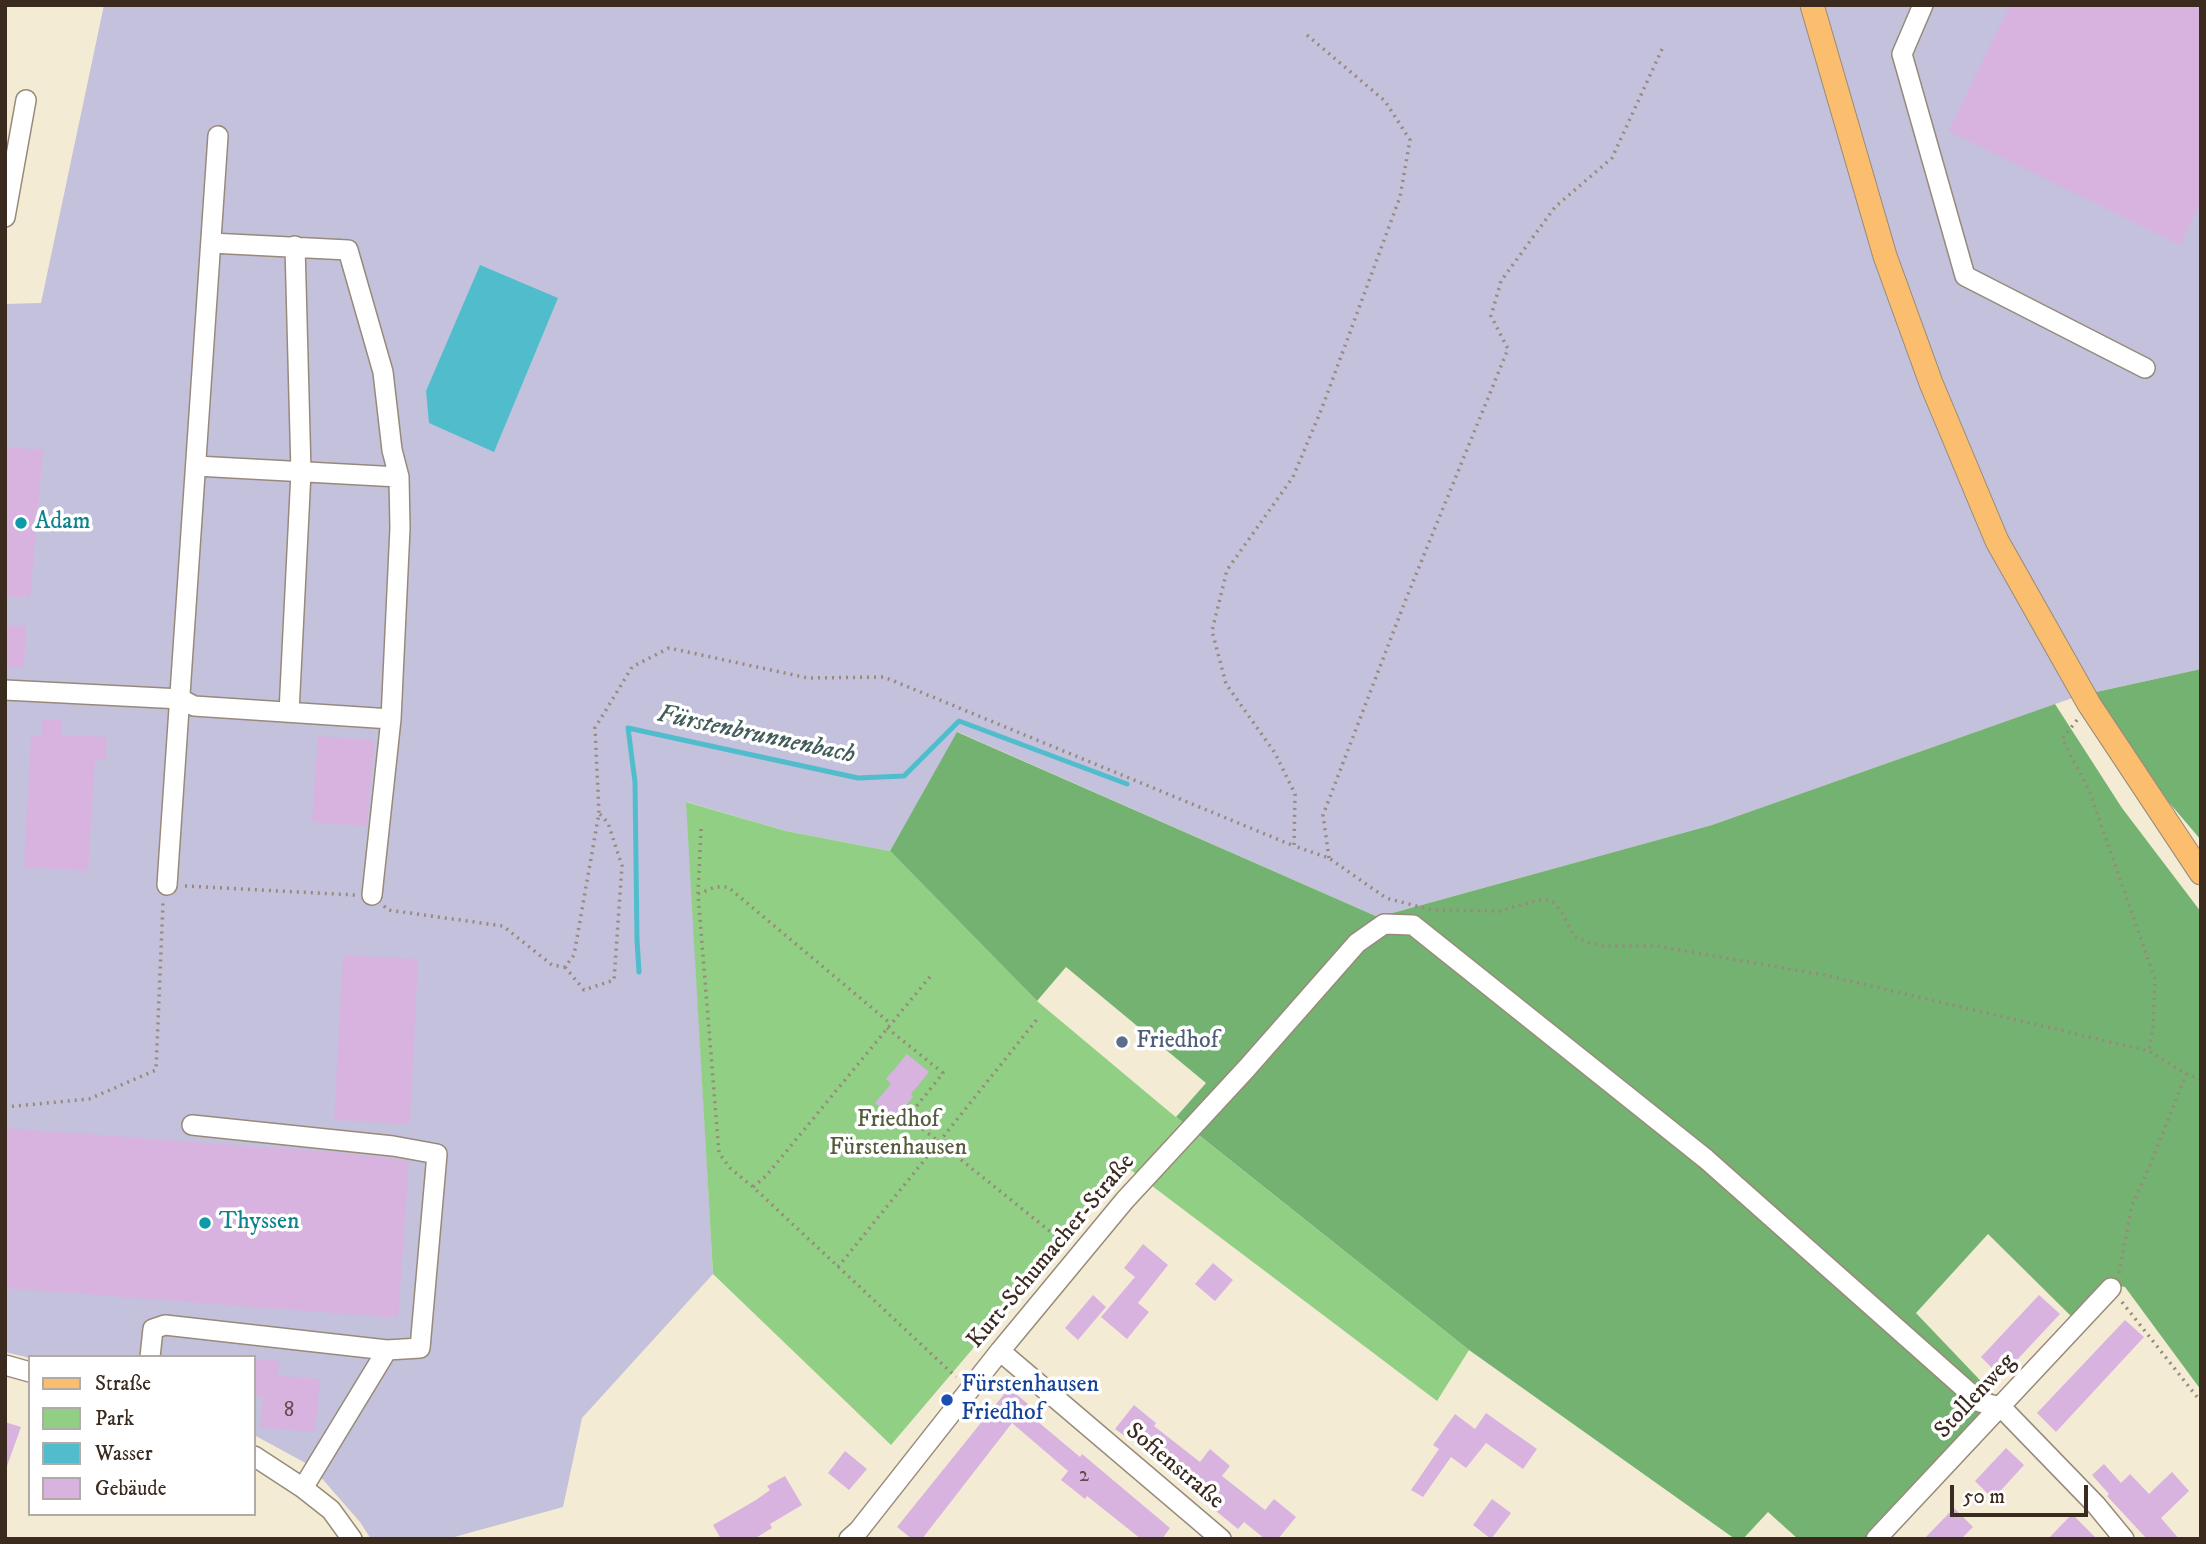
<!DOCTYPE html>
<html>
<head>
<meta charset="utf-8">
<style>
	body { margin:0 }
	#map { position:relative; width:2206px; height:1544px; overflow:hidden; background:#f4ebd5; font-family:"IM FELL DW Pica",serif }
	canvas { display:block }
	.frame { position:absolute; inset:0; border:7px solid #3b2a1e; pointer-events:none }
	.legend { position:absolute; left:28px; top:1355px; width:228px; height:161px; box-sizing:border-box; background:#fff; border:2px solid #b1aaa5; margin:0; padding:9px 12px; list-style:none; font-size:21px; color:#3b2a1e }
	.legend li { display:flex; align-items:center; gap:14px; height:35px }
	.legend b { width:35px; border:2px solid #b1aaa5 }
	.scale { position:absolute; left:1950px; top:1485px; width:138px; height:32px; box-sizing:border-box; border:4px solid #3b2a1e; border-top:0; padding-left:9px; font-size:21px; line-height:24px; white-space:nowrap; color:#3b2a1e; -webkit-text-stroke:5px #fff; paint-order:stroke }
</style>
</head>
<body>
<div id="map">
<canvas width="2206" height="1544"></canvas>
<div class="frame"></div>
<ul class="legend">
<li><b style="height:9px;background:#fbbe6e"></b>Straße</li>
<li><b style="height:19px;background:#91cf85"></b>Park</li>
<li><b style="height:19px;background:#51bdcc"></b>Wasser</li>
<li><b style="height:19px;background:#d8b3e0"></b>Gebäude</li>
</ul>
<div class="scale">50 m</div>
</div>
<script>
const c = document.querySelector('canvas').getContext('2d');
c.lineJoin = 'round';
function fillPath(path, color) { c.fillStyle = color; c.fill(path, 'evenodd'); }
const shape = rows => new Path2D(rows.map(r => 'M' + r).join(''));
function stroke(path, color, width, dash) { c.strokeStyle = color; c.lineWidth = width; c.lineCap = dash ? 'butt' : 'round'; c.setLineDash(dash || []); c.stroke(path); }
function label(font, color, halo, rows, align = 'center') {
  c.font = font + ' "IM FELL DW Pica",serif'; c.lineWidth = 7; c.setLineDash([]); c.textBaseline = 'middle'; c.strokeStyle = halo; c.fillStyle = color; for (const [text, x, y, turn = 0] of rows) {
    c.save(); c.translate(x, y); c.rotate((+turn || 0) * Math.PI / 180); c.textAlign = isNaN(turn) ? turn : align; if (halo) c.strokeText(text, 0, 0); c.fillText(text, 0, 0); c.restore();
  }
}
const industrial = shape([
	[104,5,2201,5,2201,669,2078,696,1712,825,1378,917,958,732,890,851,786,831,687,802,713,1274,582,1418,563,1507,447,1539,371,1539,360,1522,311,1466,254,1435,254,1357,30,1358,5,1352,5,304,41,303]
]);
const green = shape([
	[686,802,786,831,890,851,1037,1001,1172,1114,1469,1350,1437,1401,1127,1167,891,1445,713,1274]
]);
const forest = shape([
	[2201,669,2201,840,2078,696],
	[2055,704,2122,808,2201,912,2201,1390,2125,1287,2104,1283,2072,1317,1988,1234,1916,1313,1997,1398,1866,1539,1798,1539,1768,1512,1743,1539,1735,1539,1469,1350,1176,1117,1206,1083,1066,967,1037,1001,890,851,957,732,1378,917,1712,825]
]);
const water = shape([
	[480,265,558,298,494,452,429,423,426,391]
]);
const stream = shape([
	[639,972,637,940,635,782,628,728,858,778,904,776,959,721,1127,784]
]);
const building = shape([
	[2010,5,2201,5,2201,203,2180,245,1948,131],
	[5,447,43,450,30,598,5,596],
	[7,625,26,626,24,668,5,667],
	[42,719,62,720,61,735,107,737,106,760,95,759,88,871,24,867,31,735,41,736],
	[318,736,374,740,367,826,312,822],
	[343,955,418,959,410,1124,334,1120],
	[907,1054,929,1072,911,1094,913,1097,895,1119,875,1103,891,1084,886,1079],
	[5,1128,345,1153,409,1161,398,1318,5,1288],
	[1143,1244,1168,1265,1138,1303,1149,1312,1127,1339,1101,1317,1135,1277,1124,1268],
	[1213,1263,1233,1280,1215,1301,1195,1284],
	[1093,1295,1106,1307,1078,1340,1065,1328],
	[2039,1295,2060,1314,2001,1377,1981,1357],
	[2125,1320,2144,1337,2056,1432,2037,1413],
	[254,1359,279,1361,278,1376,320,1379,315,1432,260,1428,263,1397,254,1396],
	[1009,1388,1028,1404,1024,1410,1080,1457,1082,1454,1170,1528,1162,1539,1141,1539,1087,1496,1085,1499,1061,1480,1068,1471,1012,1423,922,1539,912,1539,897,1527],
	[1134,1405,1156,1423,1154,1426,1200,1462,1210,1449,1230,1466,1222,1476,1265,1510,1274,1499,1296,1517,1278,1539,1265,1539,1244,1522,1238,1529,1216,1511,1219,1507,1173,1470,1115,1429],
	[1486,1413,1537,1449,1523,1469,1486,1443,1466,1468,1451,1457,1423,1497,1411,1490,1439,1449,1433,1445,1455,1414,1475,1429],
	[5,1422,21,1427,7,1466,5,1465],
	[2006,1448,2024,1465,1993,1499,1975,1481],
	[845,1451,867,1469,849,1490,828,1473],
	[2104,1464,2121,1483,2130,1474,2149,1494,2172,1472,2189,1491,2161,1518,2179,1539,2147,1539,2107,1496,2109,1494,2092,1475],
	[785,1476,802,1505,770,1524,772,1528,754,1539,721,1539,713,1525,756,1500,770,1490,767,1486],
	[1492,1499,1511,1513,1491,1539,1473,1525],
	[1954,1508,1973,1527,1961,1539,1924,1539],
	[2072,1514,2097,1539,2048,1539]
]);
const path = shape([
	[1307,35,1385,101,1410,140,1400,197,1322,408,1293,477,1227,570,1212,631,1226,684,1275,753,1295,794,1294,846,1329,858,1386,898,1432,910,1500,911,1542,899,1553,902,1561,911,1574,936,1586,942,1603,946,1656,946,1824,975,2149,1051,2183,1072,2201,1080],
	[2077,720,2062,739,2089,790,2155,979,2153,1028,2149,1051],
	[701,829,698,894,719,1153,730,1168,753,1187,956,1377],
	[1329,858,1323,815,1406,599,1508,349,1491,316,1501,281,1555,207,1612,158,1663,47],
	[185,886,355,895],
	[698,894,715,887,728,887,891,1024],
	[384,906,388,910,503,926,552,965,565,967,574,955,599,813,595,728,632,667,669,648,808,678,884,677,1294,846],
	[565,967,584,990,614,980,622,866,608,823,599,813],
	[887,1028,943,1073,908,1117,939,1142,1038,1018],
	[5,1107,89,1099,156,1070,163,903],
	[753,1187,766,1176,933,973],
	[838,1267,939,1142,1067,1245],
	[2119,1273,2132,1205,2151,1163,2186,1074],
	[2122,1302,2201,1402]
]);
const minor = shape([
	[1923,5,1902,54,1965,276,2145,368],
	[5,217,26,100],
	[211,243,348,250,383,372,392,450,399,477,400,528,391,719,372,895],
	[196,466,399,477],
	[5,690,181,699,194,706,391,719],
	[289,712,301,472,295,246],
	[167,885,218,136],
	[192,1125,393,1146,437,1154,420,1348,387,1350,303,1488],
	[1000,1351,1221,1539],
	[150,1357,153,1329,165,1325,387,1350],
	[5,1365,30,1372],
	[254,1456,303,1488,331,1510,352,1539],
	[849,1539,859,1530,1000,1351,1125,1200,1247,1068,1357,943,1384,924,1413,925,1706,1159,1980,1402,2001,1407,2096,1505,2124,1539],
	[1876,1539,2111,1288]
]);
const major = shape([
	[1812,5,1885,256,1931,383,1997,541,2089,704,2201,873]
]);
const markers = [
	[21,523,7,"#0f9aa8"],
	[1122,1042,7,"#5c6f8a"],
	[205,1223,7,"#0f9aa8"],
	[947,1400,7,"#1a4fb4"]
];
const numberNames = [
	["8",289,1412],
	["2",1084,1477]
];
const cultureNames = [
	["Adam",35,523],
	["Thyssen",219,1223]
];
const serviceNames = [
	["Friedhof",1136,1042]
];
const parkNames = [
	["Friedhof",898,1121],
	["Fürstenhausen",898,1149]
];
const streetNames = [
	["Kurt-Schumacher-Straße",1052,1252,-50],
	["Stollenweg",1976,1397,-47],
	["Sofienstraße",1174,1467,40]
];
const transitNames = [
	["Fürstenhausen",961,1386],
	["Friedhof",961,1414]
];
const waterNames = [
	["Fürstenbrunnenbach",756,736,12]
];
fillPath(industrial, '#c3c1db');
fillPath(green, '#91cf85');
fillPath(forest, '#74b272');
fillPath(water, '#51bdcc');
stroke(stream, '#51bdcc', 5);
fillPath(building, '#d8b3e0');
stroke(minor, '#988a7a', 22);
stroke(major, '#988a7a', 25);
stroke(path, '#988a7a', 3.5, [2, 5]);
stroke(minor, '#fff', 19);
stroke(major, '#fbbe6e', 23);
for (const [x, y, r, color] of markers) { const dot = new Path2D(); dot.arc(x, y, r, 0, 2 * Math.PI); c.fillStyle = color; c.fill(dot); stroke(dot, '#fff', 2.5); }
label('21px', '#624c4e', null, numberNames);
label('24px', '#0d838f', '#fff', cultureNames, 'left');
label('24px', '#4e5e75', '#fff', serviceNames, 'left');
label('24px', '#555c3d', '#fff', parkNames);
label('24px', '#3b2a1e', '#fff', streetNames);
label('24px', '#164399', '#fff', transitNames, 'left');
label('italic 26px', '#435d5b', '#fff', waterNames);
</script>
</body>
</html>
